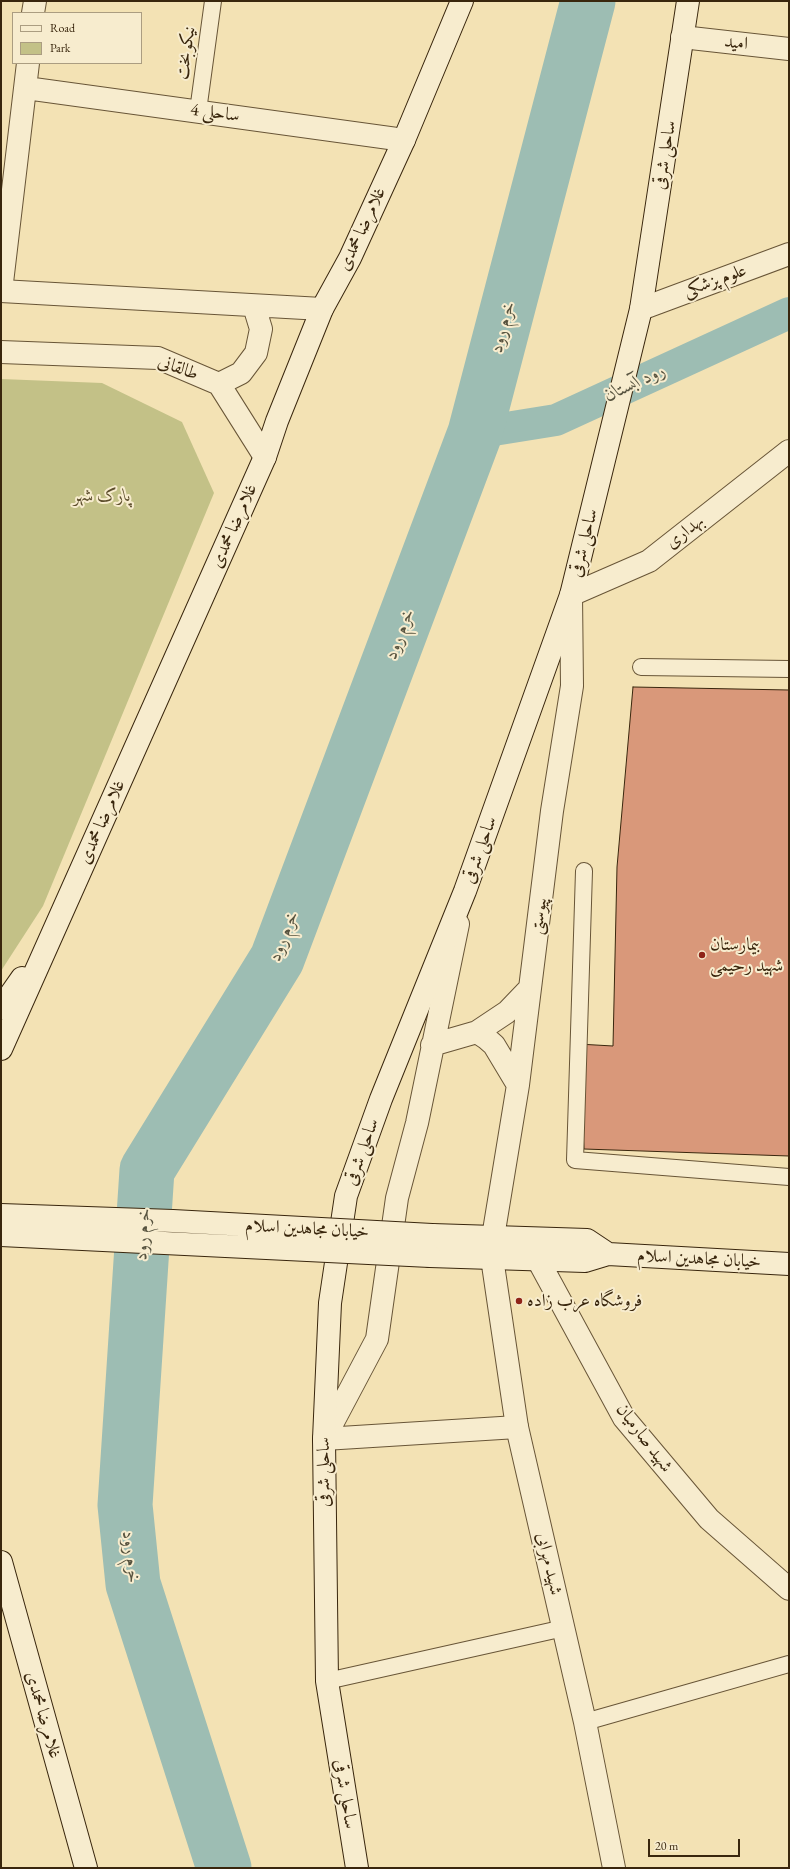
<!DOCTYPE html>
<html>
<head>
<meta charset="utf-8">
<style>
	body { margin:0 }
	#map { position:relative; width:790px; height:1869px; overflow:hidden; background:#f3e2b4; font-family:"EB Garamond",serif }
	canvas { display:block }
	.frame { position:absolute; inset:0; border:2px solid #39260d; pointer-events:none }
	.legend { position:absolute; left:12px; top:12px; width:130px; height:52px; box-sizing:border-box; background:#f7ecce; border:1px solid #ab9d81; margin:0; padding:5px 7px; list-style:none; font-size:12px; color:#39260d }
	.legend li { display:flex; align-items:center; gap:8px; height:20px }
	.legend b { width:20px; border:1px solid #ab9d81 }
	.scale { position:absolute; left:648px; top:1839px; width:92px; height:18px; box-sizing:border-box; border:2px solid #39260d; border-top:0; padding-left:5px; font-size:12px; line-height:14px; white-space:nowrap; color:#39260d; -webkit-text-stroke:3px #f7ecce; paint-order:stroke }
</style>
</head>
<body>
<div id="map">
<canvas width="790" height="1869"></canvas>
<div class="frame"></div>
<ul class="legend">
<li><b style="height:5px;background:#f7ecce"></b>Road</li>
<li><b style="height:11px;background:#c3c187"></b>Park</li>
</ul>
<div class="scale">20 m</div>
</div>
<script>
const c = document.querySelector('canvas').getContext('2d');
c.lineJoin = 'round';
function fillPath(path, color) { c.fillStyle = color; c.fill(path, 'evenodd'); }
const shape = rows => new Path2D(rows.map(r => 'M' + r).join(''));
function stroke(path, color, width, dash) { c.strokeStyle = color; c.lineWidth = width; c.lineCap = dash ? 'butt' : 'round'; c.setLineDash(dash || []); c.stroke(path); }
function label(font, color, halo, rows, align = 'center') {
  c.font = font + ' "EB Garamond",Amiri,serif'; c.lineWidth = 4; c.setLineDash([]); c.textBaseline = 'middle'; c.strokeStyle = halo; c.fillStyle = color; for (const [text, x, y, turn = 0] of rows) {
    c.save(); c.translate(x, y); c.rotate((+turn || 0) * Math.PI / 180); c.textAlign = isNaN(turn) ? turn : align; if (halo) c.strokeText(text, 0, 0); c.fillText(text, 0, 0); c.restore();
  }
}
const green = shape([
	[1,379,102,383,182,422,214,493,43,906,1,971]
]);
const canal = shape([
	[475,433,556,420,789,313]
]);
const river = shape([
	[224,1868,133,1584,125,1505,147,1170,277,959,475,433,588,1]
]);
const building = shape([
	[633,687,789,690,789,1156,584,1149,578,1044,613,1046,617,867,633,687]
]);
const service = shape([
	[198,111,213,1],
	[641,667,789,669],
	[584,871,575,1160,789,1177],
	[327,1681,564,1628],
	[585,1722,789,1664]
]);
const minor = shape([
	[33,13,35,1],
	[682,37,789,49],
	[26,88,404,140],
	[1,291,28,63],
	[492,1258,517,1427,585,1722,614,1868]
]);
const tertiary = shape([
	[1,291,322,309],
	[641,309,789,254],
	[1,352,158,358,219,384,265,457],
	[219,384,241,373,256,353,261,329,254,306],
	[477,1032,486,1038,494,1045,518,1085],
	[432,1045,477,1032,507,1012,530,988],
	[493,1237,518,1085,552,811,572,686,571,595,649,561,789,451],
	[537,1258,624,1418,709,1519,789,1589],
	[324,1439,377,1339,397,1198,417,1123,458,924],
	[324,1439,517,1427]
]);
const secondary = shape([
	[1,1008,22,978],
	[1,1049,265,457,277,421,322,309,350,258,404,140,462,1],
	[432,1235,587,1240,608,1254],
	[430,1256,585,1261,608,1254,789,1264],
	[1,1562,86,1868],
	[357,1868,327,1681,324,1439,330,1303,346,1196,381,1099,465,891,571,595,641,309,688,1]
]);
const secondaryBridge = shape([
	[1,1215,173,1221,432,1235],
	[1,1235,430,1256]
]);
const markers = [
	[702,955,4,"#8f2418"],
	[519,1301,4,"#8f2418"]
];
const streetNames = [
	["امید",736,43,6],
	["نیکوبخت",186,53,-82],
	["ساحلی 4",215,113,8],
	["ساحلی شرقی",665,155,-81],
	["غلامرضا محمدی",362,229,-65],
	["علوم پزشکی",715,281,-20],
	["طالقانی",178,368,20],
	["غلامرضا محمدی",234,526,-66],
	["بهداری",685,532,-38],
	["ساحلی شرقی",584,543,-76],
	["غلامرضا محمدی",102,822,-66],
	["ساحلی شرقی",480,850,-70],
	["پیوستی",539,916,-83],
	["ساحلی شرقی",362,1152,-70],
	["خیابان مجاهدین اسلام",307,1229,3],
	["خیابان مجاهدین اسلام",699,1259,3],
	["شهید صارمیان",644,1438,53],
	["ساحلی شرقی",324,1472,-90],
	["شهید مهرابی",549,1564,77],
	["غلامرضا محمدی",43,1715,74],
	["ساحلی شرقی",345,1794,81]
];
const parkNames = [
	["پارک شهر",102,496]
];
const poiNames = [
	["بیمارستان",710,945],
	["شهید رحیمی",710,966],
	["فروشگاه عرب زاده",527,1301]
];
const waterNames = [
	["خرم رود",503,327,-75],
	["رود آبستان",635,383,-25],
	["خرم رود",400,634,-69],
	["خرم رود",284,936,-68],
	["خرم رود",143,1234,-86],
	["خرم رود",131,1557,83]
];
fillPath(green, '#c3c187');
stroke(canal, '#9dbdb3', 32);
stroke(river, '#9dbdb3', 55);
fillPath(building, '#d9987a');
stroke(building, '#39260d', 1);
stroke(service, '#685537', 18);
stroke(minor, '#685537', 24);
stroke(tertiary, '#685537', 24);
stroke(secondary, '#39260d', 24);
stroke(service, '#f7ecce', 16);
stroke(minor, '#f7ecce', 22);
stroke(tertiary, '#f7ecce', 22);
stroke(secondary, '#f7ecce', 22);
stroke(secondaryBridge, '#39260d', 24, []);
stroke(secondaryBridge, '#f7ecce', 22);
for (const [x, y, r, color] of markers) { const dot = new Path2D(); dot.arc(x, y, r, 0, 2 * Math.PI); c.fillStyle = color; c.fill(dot); stroke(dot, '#f7ecce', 1.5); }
label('18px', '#39260d', '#f7ecce', streetNames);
label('italic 18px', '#5c4d2c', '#f7ecce', parkNames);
label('18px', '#39260d', '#f7ecce', poiNames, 'left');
label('italic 19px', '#57533f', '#f7ecce', waterNames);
</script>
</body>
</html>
